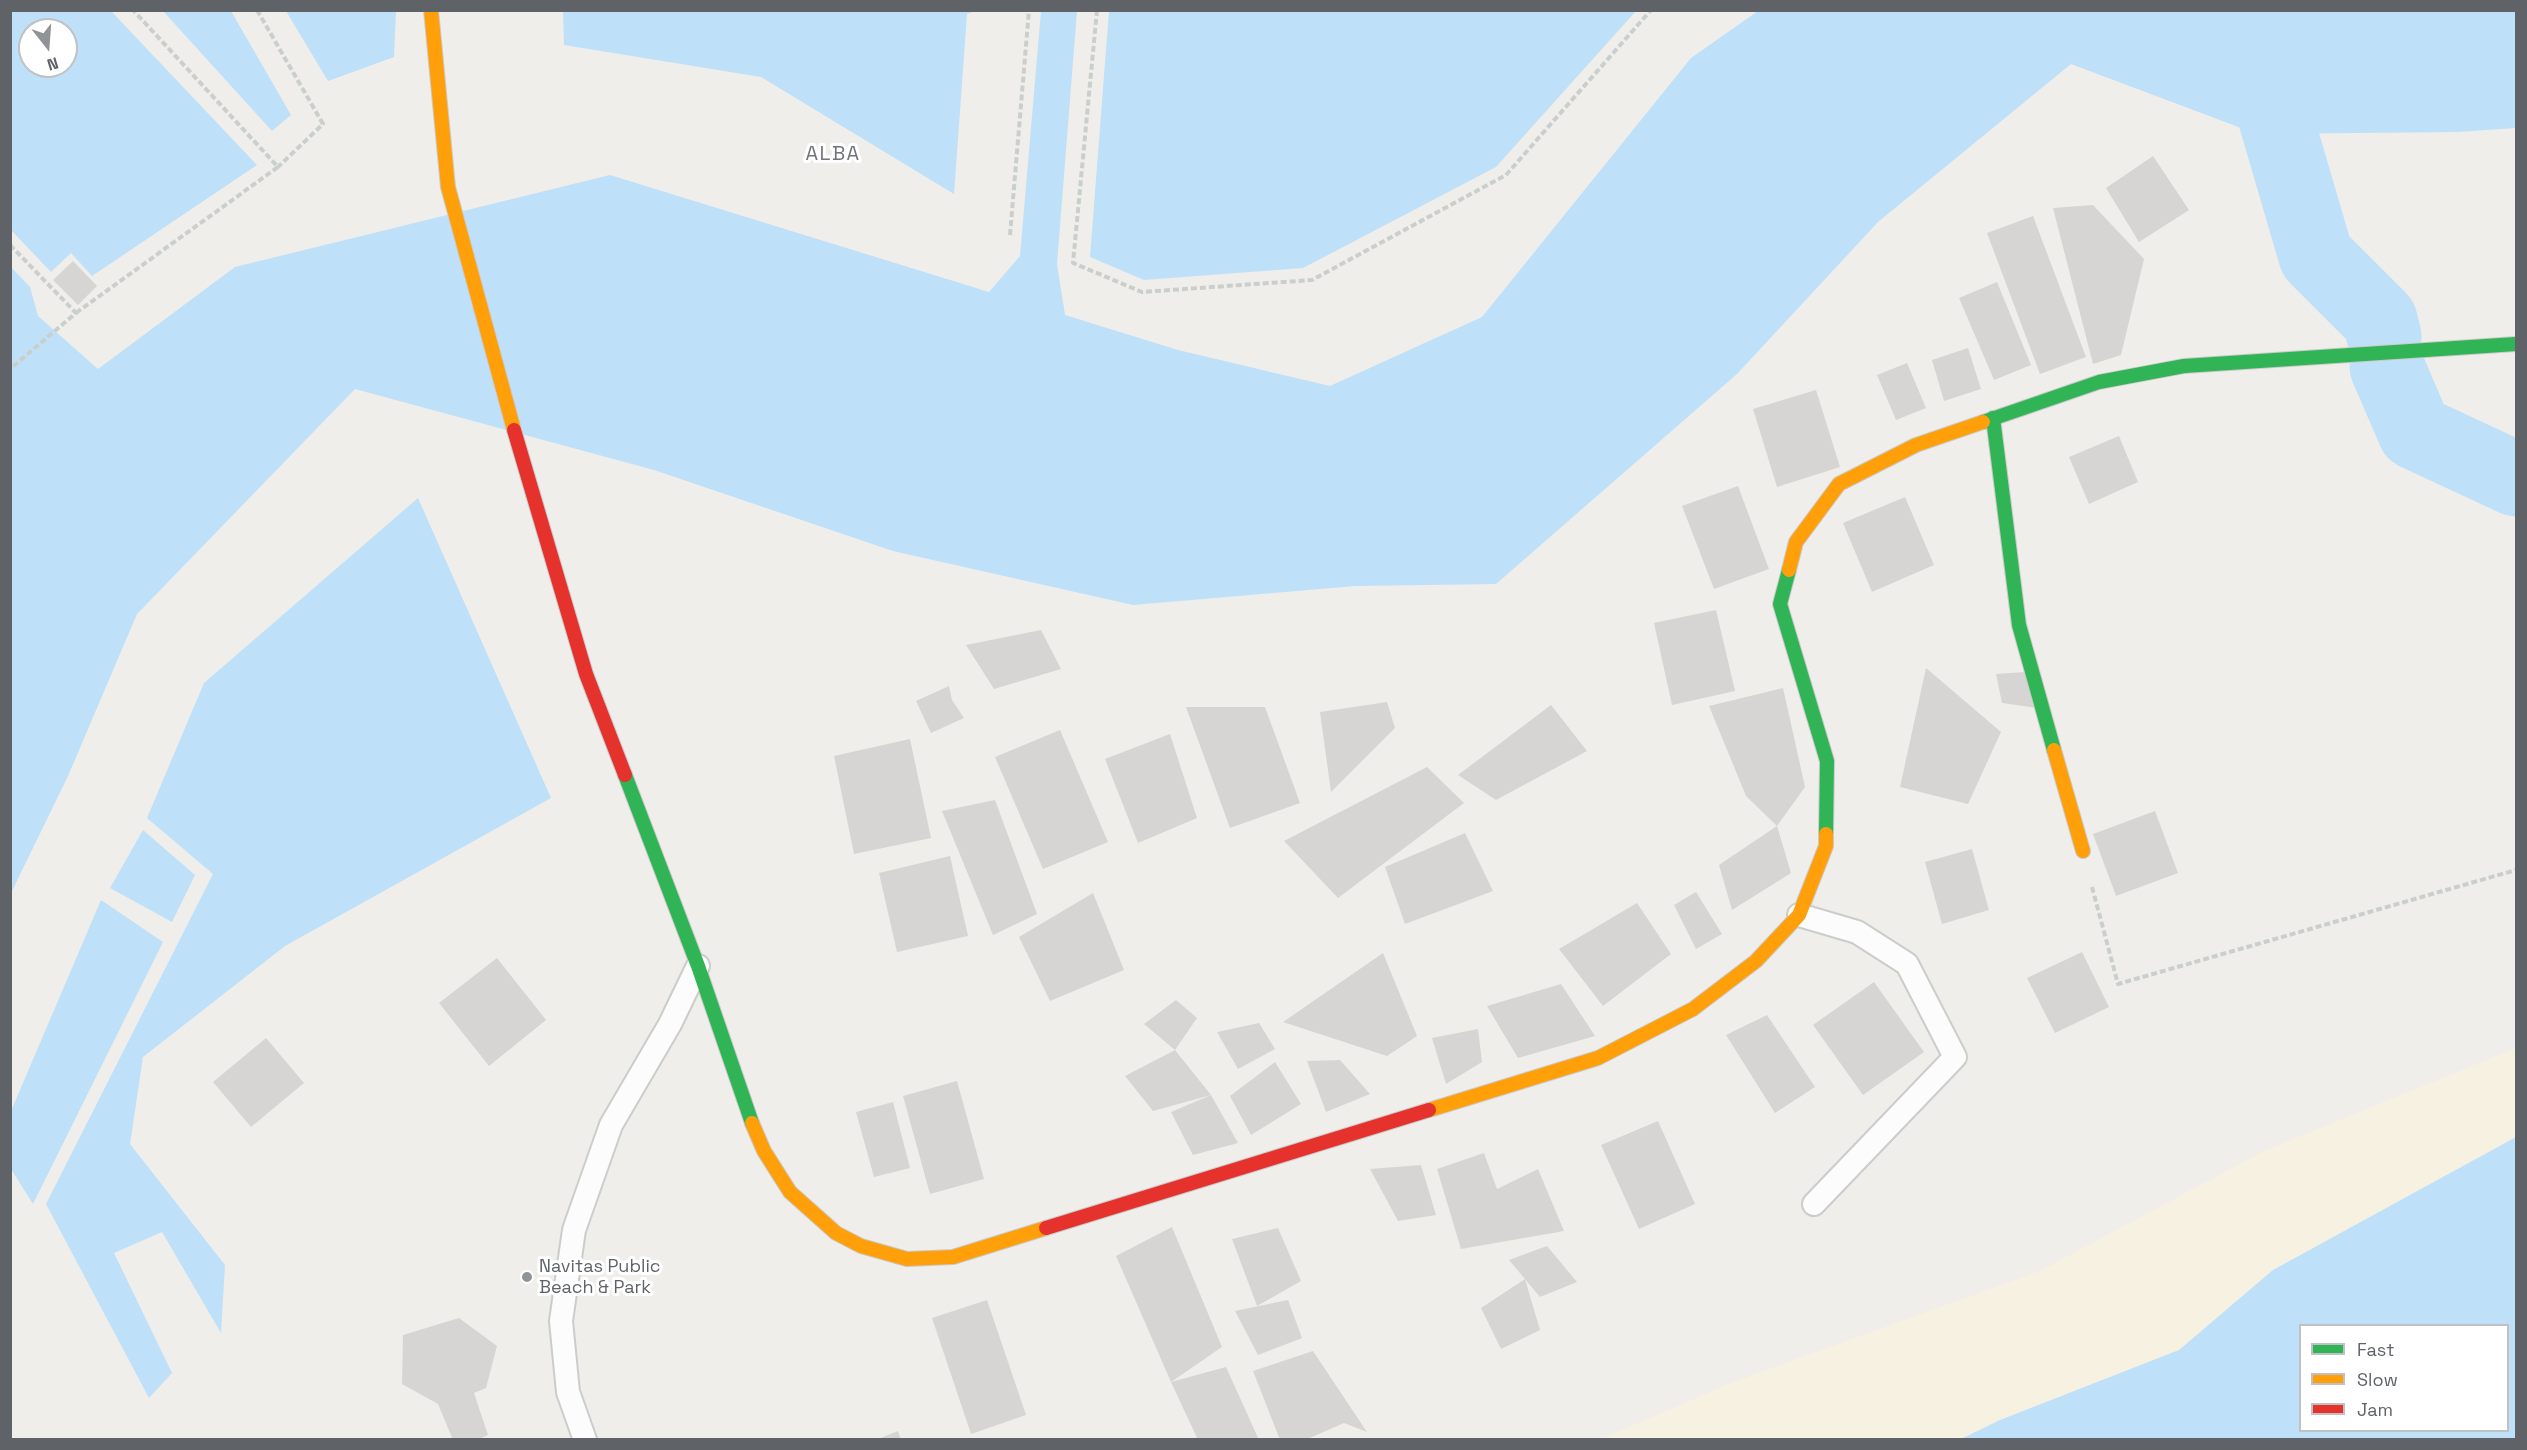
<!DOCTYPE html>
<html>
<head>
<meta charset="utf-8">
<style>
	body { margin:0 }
	#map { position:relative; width:2527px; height:1450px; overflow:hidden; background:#efeeea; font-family:"Space Grotesk",sans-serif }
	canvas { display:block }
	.frame { position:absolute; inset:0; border:12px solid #5f6368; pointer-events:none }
	.legend { position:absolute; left:2299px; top:1324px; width:210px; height:108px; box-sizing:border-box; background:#fff; border:2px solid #bfc1c3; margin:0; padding:8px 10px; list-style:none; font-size:18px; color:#5f6368 }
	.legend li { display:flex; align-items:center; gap:12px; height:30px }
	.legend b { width:30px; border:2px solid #bfc1c3 }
	.north { position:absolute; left:18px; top:18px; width:60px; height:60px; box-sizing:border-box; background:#fff; border:2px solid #bfc1c3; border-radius:50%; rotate:163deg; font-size:16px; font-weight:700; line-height:24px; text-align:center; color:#5f6368 }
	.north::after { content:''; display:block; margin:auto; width:21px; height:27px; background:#919496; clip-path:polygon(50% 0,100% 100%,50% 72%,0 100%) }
</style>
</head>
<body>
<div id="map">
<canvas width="2527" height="1450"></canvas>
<div class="frame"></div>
<ul class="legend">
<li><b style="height:8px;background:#30b455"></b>Fast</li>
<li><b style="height:8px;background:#ff9f0a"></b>Slow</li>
<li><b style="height:8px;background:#e5322d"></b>Jam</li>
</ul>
<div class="north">N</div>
</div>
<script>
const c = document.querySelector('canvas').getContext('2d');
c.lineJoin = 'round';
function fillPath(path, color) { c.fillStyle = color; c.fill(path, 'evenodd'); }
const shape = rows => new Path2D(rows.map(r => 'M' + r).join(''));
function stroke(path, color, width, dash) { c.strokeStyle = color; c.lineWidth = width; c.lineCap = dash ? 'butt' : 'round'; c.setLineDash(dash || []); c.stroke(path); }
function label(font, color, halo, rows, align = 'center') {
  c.font = font + ' "Space Grotesk",sans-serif'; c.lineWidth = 6; c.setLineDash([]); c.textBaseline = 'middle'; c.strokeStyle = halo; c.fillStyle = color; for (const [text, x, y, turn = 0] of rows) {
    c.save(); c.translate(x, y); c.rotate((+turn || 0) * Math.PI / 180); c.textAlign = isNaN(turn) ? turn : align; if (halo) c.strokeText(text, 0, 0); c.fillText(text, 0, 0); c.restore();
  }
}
const sand = shape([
	[2516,1048,2516,1137,2273,1270,2179,1350,2000,1420,1961,1439,1599,1440,1733,1382,2040,1271,2264,1151]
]);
const water = shape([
	[11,10,111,11,257,165,92,276,71,253,51,272,11,230],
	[30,30,66,30,66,66,30,66],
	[163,11,231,11,291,115,272,131],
	[286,11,396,11,394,57,328,81],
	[563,11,975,11,967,14,954,194,761,77,564,45],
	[1041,11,1077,11,1057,264,1065,315,1178,350,1330,386,1482,317,1691,58,1758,11,2516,11,2516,128,2457,132,2257,134,2071,64,1878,222,1737,374,1496,584,1355,586,1133,605,893,551,654,470,355,389,137,614,68,776,11,893,11,267,30,287,38,316,98,369,235,267,610,175,989,292,1020,256],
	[1109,11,1109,10,1636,11,1496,167,1303,268,1144,280,1090,257],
	[418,498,551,798,285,946,143,1057,130,1144,225,1265,221,1333,162,1232,114,1253,172,1373,149,1398,46,1204,213,874,147,818,204,683],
	[143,830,195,875,172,922,110,888],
	[101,900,163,942,33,1204,11,1169,11,1111],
	[2516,1137,2516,1439,1961,1439,2000,1420,2179,1350,2273,1270],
	[2300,1326,2508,1326,2508,1430,2300,1430]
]);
const river = shape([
	[2244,10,2316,256,2380,320,2384,336],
	[2387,367,2415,432,2516,479]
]);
const building = shape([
	[2153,156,2189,210,2139,242,2106,188],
	[2093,205,2144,259,2121,355,2093,364,2053,208],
	[2033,216,2086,357,2040,374,1987,233],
	[73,261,97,286,78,305,53,280],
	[1997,282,2031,365,1994,380,1959,298],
	[1968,348,1981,389,1944,401,1932,360],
	[1907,363,1926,408,1896,420,1877,375],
	[1816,390,1840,467,1777,487,1753,409],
	[2119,436,2138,482,2089,504,2069,457],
	[1738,486,1769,569,1714,589,1682,506],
	[1905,497,1934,565,1872,592,1843,523],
	[1716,610,1735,691,1672,705,1654,623],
	[1041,630,1061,669,994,689,966,645],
	[1926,668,2001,732,1968,804,1900,787],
	[2024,672,2037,708,2002,703,1996,674],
	[949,686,952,700,964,718,931,733,916,701],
	[1783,688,1805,787,1777,826,1791,873,1732,910,1719,865,1777,826,1746,796,1709,706],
	[1387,702,1395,728,1331,792,1320,712],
	[1551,705,1587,751,1496,800,1458,775],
	[1186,707,1265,707,1300,803,1230,828],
	[1060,730,1108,842,1043,869,995,757],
	[1170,734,1197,818,1138,843,1105,759],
	[910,739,931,838,854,854,834,756],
	[1427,767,1464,803,1338,898,1284,841],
	[995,800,1037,914,993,935,942,811],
	[2155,811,2178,873,2116,896,2093,834],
	[1465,833,1493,891,1405,924,1385,867],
	[1972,849,1989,910,1942,924,1925,862],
	[950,856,968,936,897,952,879,873],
	[1696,892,1722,934,1696,949,1674,905],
	[1093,893,1124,970,1050,1001,1019,937],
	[1637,903,1671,954,1603,1006,1559,949],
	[2082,952,2109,1007,2055,1033,2027,978],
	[1383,953,1417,1036,1387,1056,1283,1022],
	[497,958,546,1020,489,1066,439,1003],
	[1874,982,1924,1052,1863,1095,1813,1025],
	[1561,984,1595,1036,1518,1058,1487,1006],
	[1176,1000,1197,1018,1175,1050,1211,1095,1153,1111,1125,1076,1175,1050,1144,1024],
	[1767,1015,1815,1087,1775,1113,1726,1035],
	[1259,1023,1275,1049,1238,1069,1217,1032],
	[1478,1029,1482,1062,1446,1084,1432,1038],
	[266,1038,304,1083,251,1127,213,1082],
	[1340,1060,1370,1094,1326,1112,1307,1061],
	[1275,1062,1301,1104,1251,1135,1230,1096],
	[957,1081,984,1179,930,1194,903,1096],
	[1211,1095,1238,1143,1193,1155,1171,1112],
	[893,1102,910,1168,874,1177,856,1112],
	[1658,1121,1695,1204,1639,1229,1601,1145],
	[1484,1153,1497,1189,1538,1169,1564,1231,1461,1249,1437,1169],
	[1421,1165,1436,1215,1398,1221,1370,1169],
	[1172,1227,1222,1347,1171,1382,1226,1367,1259,1440,1198,1440,1171,1382,1116,1256],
	[1278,1228,1301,1281,1257,1306,1232,1239],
	[1547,1246,1577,1282,1540,1297,1509,1260],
	[1525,1279,1540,1330,1501,1349,1481,1308],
	[987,1300,1026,1415,971,1434,932,1318],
	[1288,1300,1302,1338,1258,1355,1235,1311],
	[459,1318,497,1346,486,1388,474,1393,488,1435,476,1440,453,1440,438,1404,402,1384,403,1335],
	[1313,1351,1367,1432,1344,1423,1305,1440,1280,1440,1253,1371],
	[898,1431,901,1440,878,1440,878,1439]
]);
const path = shape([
	[257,10,323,124,278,167],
	[1097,10,1073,263,1142,292,1312,280,1506,175,1651,10],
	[1010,235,1029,10],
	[10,245,76,313,10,369],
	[76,313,278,167,133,10],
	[2092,887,2118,984,2516,870]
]);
const lane = shape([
	[1799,915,1857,932,1907,964,1955,1057,1814,1204],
	[585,1440,568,1392,561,1321,574,1230,611,1125,670,1024,698,966]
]);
const fast = shape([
	[1993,418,2019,625,2054,750],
	[1983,422,2099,382,2184,366,2516,344],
	[1789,570,1780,604,1827,761,1826,834],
	[625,775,698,966,752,1123]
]);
const slow = shape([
	[431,10,448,187,514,430],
	[1789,570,1796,542,1839,484,1916,445,1983,422],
	[2054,750,2083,851],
	[1429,1110,1598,1058,1693,1009,1756,961,1799,915,1826,846,1826,834],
	[752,1123,764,1151,790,1192,836,1233,861,1246,907,1259,953,1257,1046,1228]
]);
const jam = shape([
	[514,430,586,674,625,775],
	[1046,1228,1429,1110]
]);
const markers = [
	[527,1277,6,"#919496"]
];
const poiNames = [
	["Navitas Public",539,1267],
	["Beach & Park",539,1288]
];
const neighbourhoodNames = [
	["ALBA",833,155]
];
fillPath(sand, '#f6f1e1');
fillPath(water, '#bfe0f9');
stroke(river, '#bfe0f9', 75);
fillPath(building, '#d6d5d3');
stroke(lane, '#cbcccc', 26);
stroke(fast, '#cacacb', 16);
stroke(slow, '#cacacb', 16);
stroke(jam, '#cacacb', 16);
stroke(path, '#cacfcc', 4, [6, 3]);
stroke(lane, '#fdfcfc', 22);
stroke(fast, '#30b455', 14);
stroke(slow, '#ff9f0a', 14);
stroke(jam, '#e5322d', 14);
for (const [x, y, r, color] of markers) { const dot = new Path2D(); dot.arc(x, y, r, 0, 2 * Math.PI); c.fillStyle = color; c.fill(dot); stroke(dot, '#fff', 2); }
label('18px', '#5f6368', '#fff', poiNames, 'left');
c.letterSpacing = '1.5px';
label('20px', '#70757a', '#fff', neighbourhoodNames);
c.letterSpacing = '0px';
</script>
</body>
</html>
